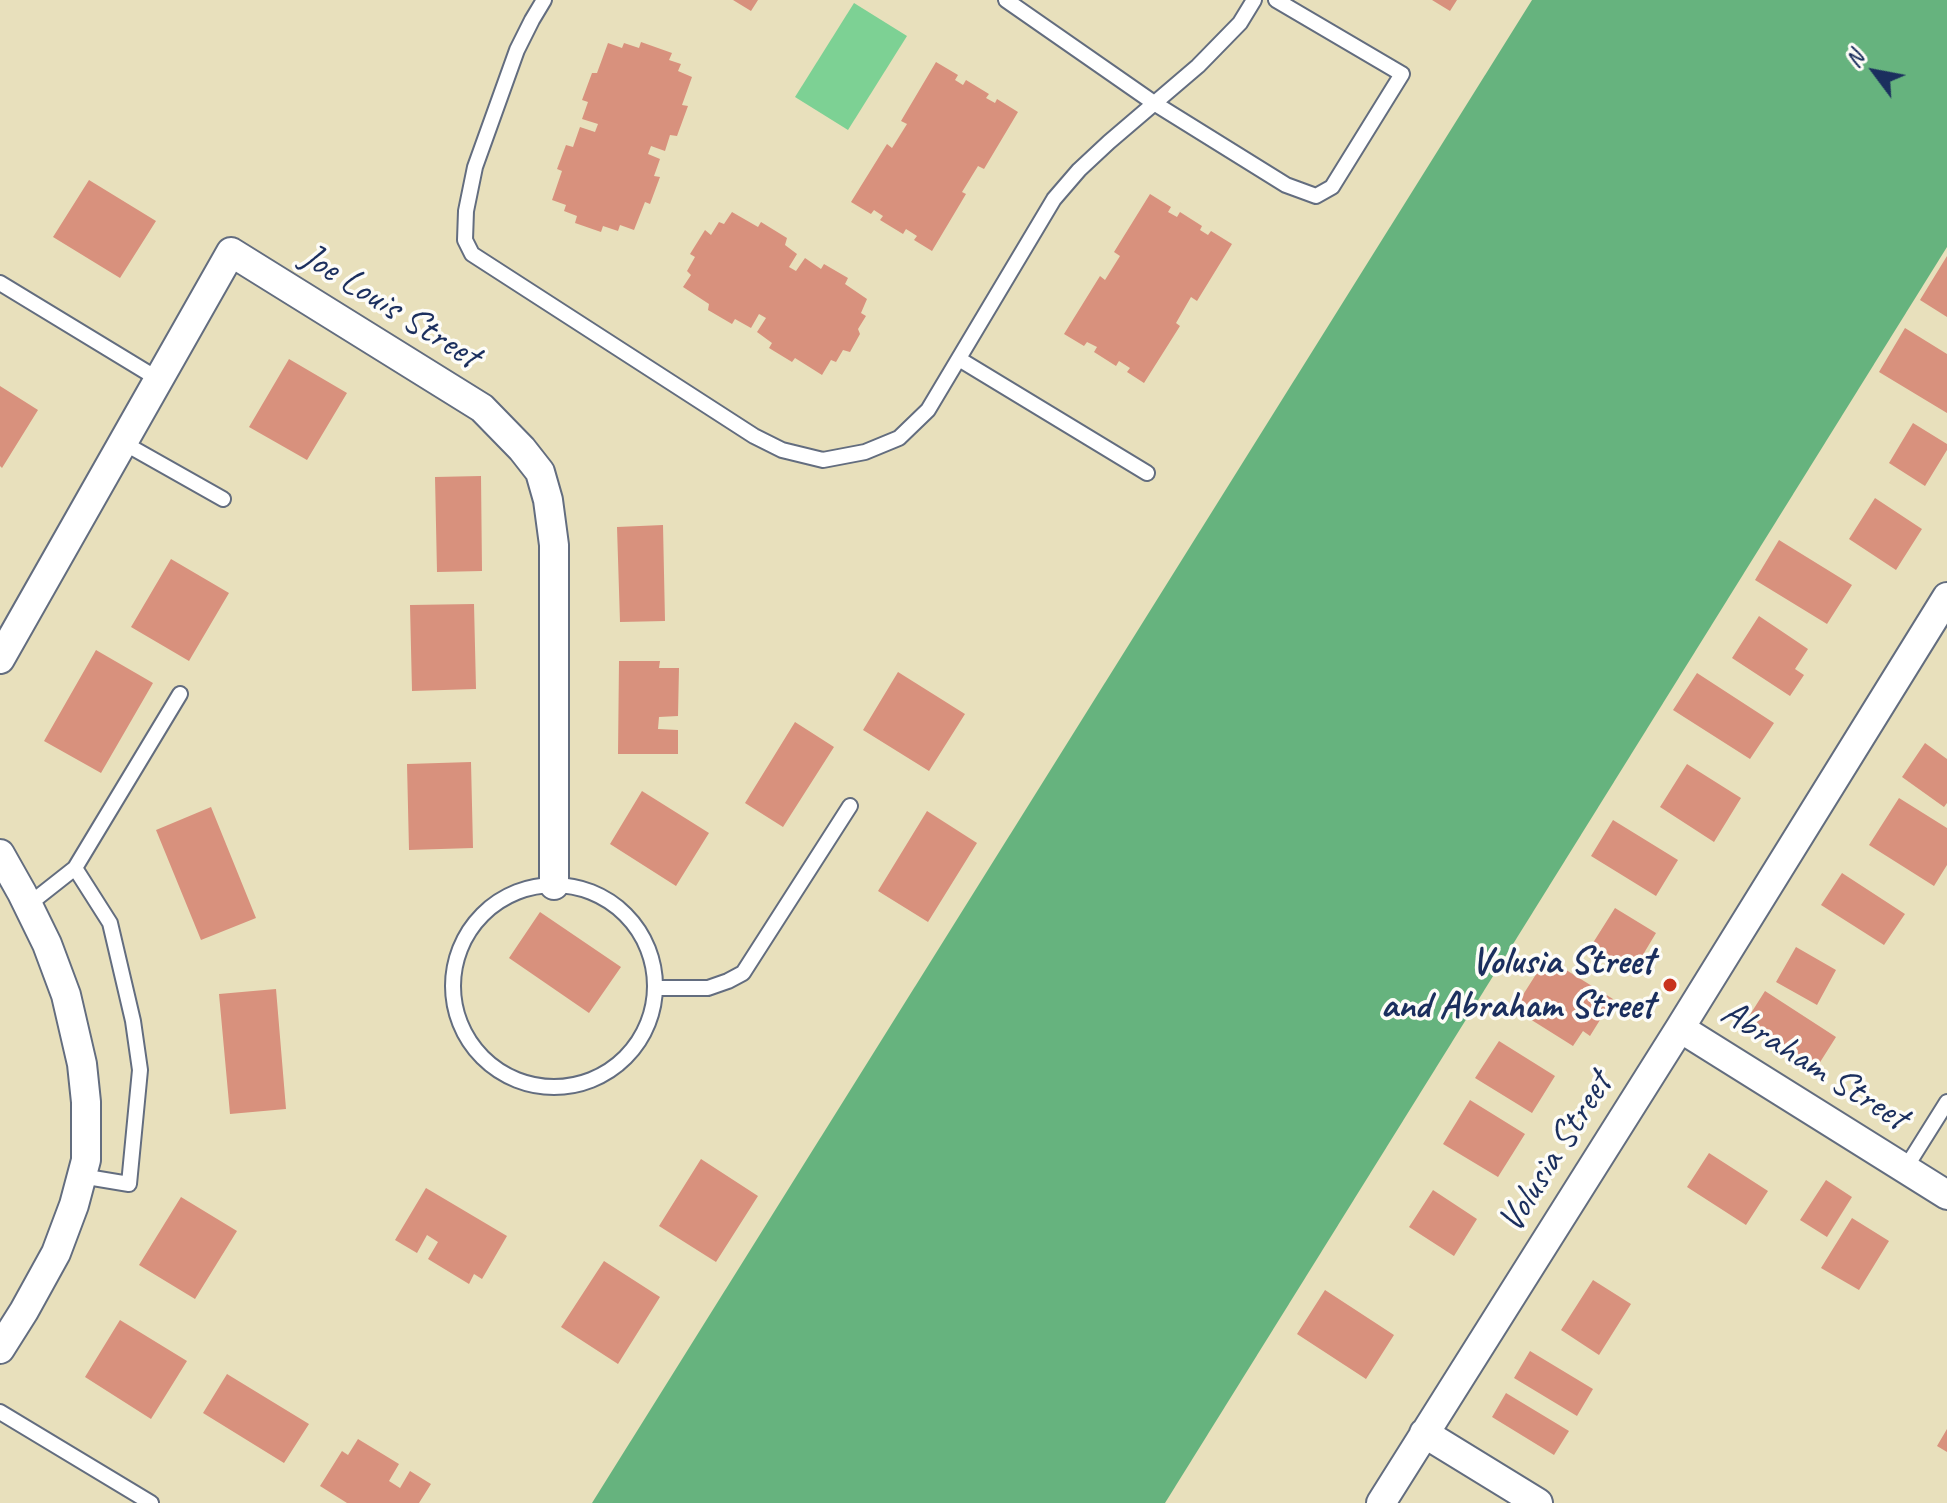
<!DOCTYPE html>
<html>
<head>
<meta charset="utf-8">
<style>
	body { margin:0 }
	#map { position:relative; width:1947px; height:1503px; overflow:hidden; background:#e8e0bc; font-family:Caveat,sans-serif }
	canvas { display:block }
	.north { position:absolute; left:1835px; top:32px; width:80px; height:80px; -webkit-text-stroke:6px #fdfcf7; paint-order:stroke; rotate:302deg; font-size:22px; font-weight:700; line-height:32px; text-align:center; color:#1b2f5e }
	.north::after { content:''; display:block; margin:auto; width:28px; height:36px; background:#1b2f5e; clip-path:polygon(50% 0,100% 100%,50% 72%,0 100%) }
</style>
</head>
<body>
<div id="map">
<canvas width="1947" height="1503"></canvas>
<div class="north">N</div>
</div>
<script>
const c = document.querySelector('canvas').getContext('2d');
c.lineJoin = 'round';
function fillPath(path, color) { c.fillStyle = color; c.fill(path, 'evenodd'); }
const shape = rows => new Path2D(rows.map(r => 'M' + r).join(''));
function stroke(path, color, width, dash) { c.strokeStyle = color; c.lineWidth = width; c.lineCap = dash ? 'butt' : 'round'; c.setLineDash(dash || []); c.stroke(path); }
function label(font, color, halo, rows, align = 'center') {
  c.font = font + ' Caveat,sans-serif'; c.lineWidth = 7; c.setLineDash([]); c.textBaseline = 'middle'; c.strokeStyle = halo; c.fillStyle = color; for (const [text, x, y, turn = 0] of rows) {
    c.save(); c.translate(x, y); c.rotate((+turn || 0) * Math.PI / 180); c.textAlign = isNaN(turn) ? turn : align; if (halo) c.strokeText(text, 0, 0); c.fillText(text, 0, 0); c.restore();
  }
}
const green = shape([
	[854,3,907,36,848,130,795,97]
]);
const forest = shape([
	[1532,0,1947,0,1947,247,1165,1503,592,1503]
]);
const building = shape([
	[733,0,758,0,751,11],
	[1432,0,1457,0,1450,11],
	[641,42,672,53,669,60,681,64,678,71,692,77,682,105,688,106,677,136,670,135,665,151,651,146,648,154,660,159,654,176,660,177,650,204,645,202,634,230,620,225,618,231,603,226,601,232,575,223,577,216,564,211,566,205,552,200,562,171,557,169,566,145,573,147,580,127,595,132,598,124,582,119,588,102,582,100,592,73,597,73,608,43,622,48,624,43,639,48],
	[936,62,958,75,955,80,963,85,966,80,989,94,986,98,995,103,997,99,1018,112,984,169,978,166,962,192,966,194,932,251,914,240,917,236,906,229,903,234,880,220,883,216,874,210,871,214,851,202,887,144,892,148,907,124,901,121],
	[89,180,156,221,120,278,53,237],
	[1150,194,1171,207,1168,212,1177,217,1180,212,1202,226,1200,230,1208,235,1211,231,1232,244,1197,301,1191,297,1176,323,1180,326,1144,383,1127,372,1130,368,1119,361,1116,366,1094,352,1097,347,1087,342,1084,346,1064,334,1100,276,1105,280,1120,256,1114,252],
	[732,212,758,227,761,222,787,238,785,245,797,254,789,267,796,271,805,258,821,269,824,264,848,278,845,284,867,299,861,313,866,316,858,329,860,334,850,352,843,350,836,362,831,360,822,375,795,358,792,362,769,348,772,343,757,332,766,318,759,314,751,328,735,319,732,324,708,310,709,304,683,287,691,275,687,271,695,257,690,254,705,230,711,235,719,222,724,224],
	[1947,256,1947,317,1920,300],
	[1905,328,1947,354,1947,413,1879,372],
	[289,359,347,393,307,460,249,427],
	[0,386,38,410,2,468,0,466],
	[1913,423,1947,444,1947,450,1925,486,1889,463],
	[481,476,482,571,437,572,435,477],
	[1875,498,1922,529,1896,570,1849,539],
	[663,525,665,621,620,622,617,527],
	[1779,540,1852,585,1827,624,1755,580],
	[171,559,229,593,189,661,131,627],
	[474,604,476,689,412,691,410,605],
	[1759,616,1808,649,1795,669,1804,675,1790,696,1732,658],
	[96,650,153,683,101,773,44,741],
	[619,661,660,661,659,668,679,668,678,716,659,717,658,729,678,730,678,754,618,754],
	[898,672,965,714,929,771,863,730],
	[1697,673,1774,723,1750,759,1673,710],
	[795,722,834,747,783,827,745,803],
	[1925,743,1947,759,1947,803,1944,807,1902,777],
	[471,762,473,848,409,850,407,764],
	[1687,764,1741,798,1714,842,1660,807],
	[642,791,709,833,676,886,610,844],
	[1899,798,1947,828,1947,865,1934,886,1869,845],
	[211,807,256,918,201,940,156,830],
	[927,811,977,843,928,922,878,891],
	[1613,820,1678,860,1656,896,1591,856],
	[1842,873,1905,914,1884,945,1821,905],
	[1615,908,1656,933,1632,973,1591,946],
	[540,912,621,967,589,1013,509,958],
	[1796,947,1836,970,1817,1005,1776,982],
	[1550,960,1613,999,1590,1036,1583,1031,1573,1046,1514,1009,1540,968,1544,970],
	[276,989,286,1109,230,1114,219,994],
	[1765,991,1836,1037,1817,1067,1746,1021],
	[1499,1041,1555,1076,1532,1113,1475,1078],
	[1470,1100,1525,1134,1498,1177,1443,1144],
	[1709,1153,1768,1191,1746,1225,1687,1187],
	[701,1159,758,1196,716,1262,659,1226],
	[1826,1180,1852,1197,1827,1237,1800,1220],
	[426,1188,507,1236,482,1279,474,1274,469,1284,428,1259,438,1242,427,1235,417,1253,395,1240],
	[1433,1190,1477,1219,1454,1256,1409,1227],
	[181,1197,237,1231,195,1299,139,1265],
	[1852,1218,1889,1241,1859,1290,1821,1268],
	[604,1261,660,1297,618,1364,561,1327],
	[1593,1280,1631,1304,1599,1355,1561,1330],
	[1325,1290,1394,1335,1366,1379,1297,1334],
	[120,1320,187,1361,151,1419,85,1377],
	[1530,1351,1593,1389,1577,1416,1514,1378],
	[227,1374,309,1424,284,1463,203,1413],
	[1506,1393,1569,1431,1554,1455,1492,1417],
	[1947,1429,1947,1452,1937,1446],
	[358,1439,399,1464,389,1481,400,1488,410,1471,431,1484,419,1503,347,1503,320,1486,342,1451,348,1455]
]);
const service = shape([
	[544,0,532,20,517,50,475,167,466,211,465,240,472,254,754,436,782,450,823,460,865,452,899,438,928,410,1054,199,1079,170,1109,142,1198,66,1240,23,1254,0],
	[1006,0,1154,103,1286,185,1316,196,1332,187,1402,74,1276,0],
	[0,283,158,379],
	[959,359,1147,473],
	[122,442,223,499],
	[75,868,110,923,133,1021,140,1070,129,1184,81,1176],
	'453 986a101 101 0 1 1 202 0a101 101 0 1 1-202 0Z',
	[28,905,75,868,180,694],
	[656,988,708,988,728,981,743,973,850,806],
	[1905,1169,1947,1102],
	[0,1412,151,1503]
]);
const minor = shape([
	[0,659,231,252,482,408,522,449,540,472,548,500,554,545,554,885],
	[0,854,22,893,47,944,66,995,82,1064,86,1102,86,1160,74,1205,56,1253,24,1311,0,1349],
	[1680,1028,1947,1195],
	[1424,1433,1538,1503],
	[1381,1503,1680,1028,1947,597]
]);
const markers = [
	[1670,985,8,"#c8321e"]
];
const streetNames = [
	["Joe Louis Street",390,307,32],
	["Abraham Street",1814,1066,32],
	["Volusia Street",1556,1153,-58]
];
const poiNames = [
	["Volusia Street",1654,963],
	["and Abraham Street",1654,1007]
];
fillPath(green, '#7dd194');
fillPath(forest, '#66b37e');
fillPath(building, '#d8917d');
stroke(service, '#636d7f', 18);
stroke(minor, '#636d7f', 32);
stroke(service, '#fff', 14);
stroke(minor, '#fff', 28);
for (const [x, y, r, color] of markers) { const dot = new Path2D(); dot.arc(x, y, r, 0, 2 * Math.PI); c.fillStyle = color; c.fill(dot); stroke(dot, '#fdfcf7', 3); }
label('38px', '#1b2f5e', '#fdfcf7', streetNames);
label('bold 38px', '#1b2f5e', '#fdfcf7', poiNames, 'right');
</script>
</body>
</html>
